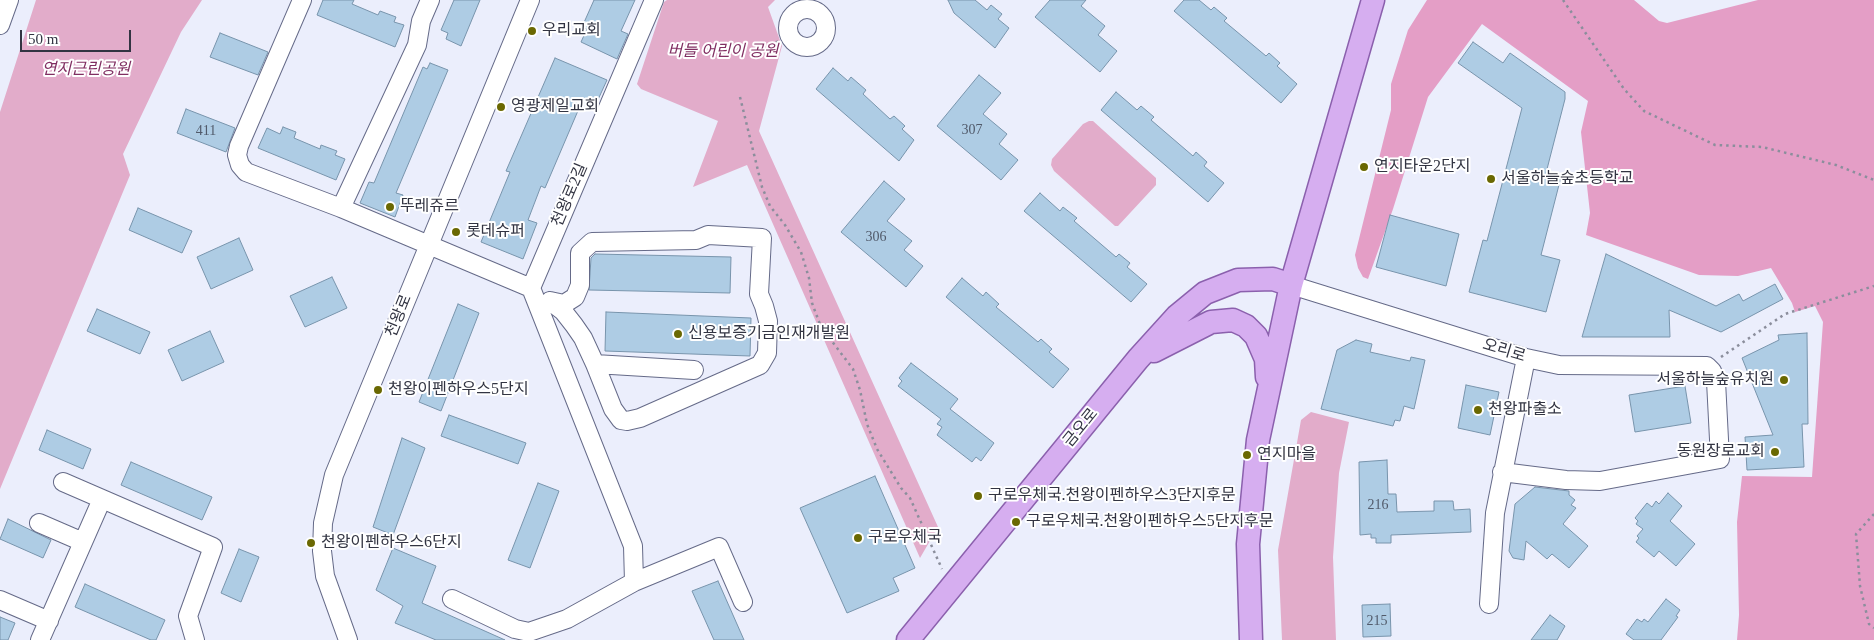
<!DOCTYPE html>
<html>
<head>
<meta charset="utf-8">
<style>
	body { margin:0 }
	#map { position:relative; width:1874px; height:640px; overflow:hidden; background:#ebeefc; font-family:"Times New Roman",serif }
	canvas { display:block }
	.scale { position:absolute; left:20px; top:30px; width:111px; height:22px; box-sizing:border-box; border:2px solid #323442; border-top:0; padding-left:6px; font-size:15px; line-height:18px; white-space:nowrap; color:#323442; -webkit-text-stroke:4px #fff; paint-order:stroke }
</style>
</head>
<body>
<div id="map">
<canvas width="1874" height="640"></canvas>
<div class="scale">50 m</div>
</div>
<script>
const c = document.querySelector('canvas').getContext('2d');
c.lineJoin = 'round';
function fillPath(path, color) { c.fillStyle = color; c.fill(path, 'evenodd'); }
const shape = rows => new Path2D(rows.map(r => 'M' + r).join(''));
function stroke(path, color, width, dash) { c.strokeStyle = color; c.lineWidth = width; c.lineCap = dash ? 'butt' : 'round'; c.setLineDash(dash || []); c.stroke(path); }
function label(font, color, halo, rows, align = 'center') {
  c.font = font + ' "Times New Roman","Noto Sans KR",serif'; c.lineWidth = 4; c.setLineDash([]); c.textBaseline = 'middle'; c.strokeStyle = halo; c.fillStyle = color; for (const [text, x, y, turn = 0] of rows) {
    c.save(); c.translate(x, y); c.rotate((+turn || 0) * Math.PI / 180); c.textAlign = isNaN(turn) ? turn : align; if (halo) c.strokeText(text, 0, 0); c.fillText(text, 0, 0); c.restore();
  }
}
const green = shape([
	[36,0,202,0,181,32,123,154,130,175,0,489,0,112],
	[667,0,775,0,768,7,782,46,759,131,938,527,920,558,747,165,693,187,718,121,641,89,637,84,664,2],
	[1089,121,1093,121,1156,178,1156,185,1118,226,1115,226,1054,171,1051,165,1052,159,1083,124],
	[1311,412,1349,422,1339,473,1333,557,1336,640,1282,640,1278,550,1301,420]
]);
const forest = shape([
	[1427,0,1634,0,1659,21,1667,23,1758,0,1874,0,1874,640,1737,640,1739,615,1737,522,1742,476,1812,477,1823,322,1815,306,1795,312,1792,303,1771,268,1738,276,1699,275,1586,235,1590,213,1581,132,1588,101,1482,24,1428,97,1393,209,1368,279,1363,277,1358,268,1355,255,1391,110,1391,84,1408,30]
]);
const building = shape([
	[323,0,354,0,352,4,378,15,380,11,396,17,394,22,404,25,395,47,317,15,323,0],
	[454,0,480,0,461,46,446,39,448,33,441,30,454,0],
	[594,0,635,0,621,31,628,34,617,59,581,42,587,29,582,27,594,0],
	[948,0,975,0,987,10,991,5,1002,14,998,19,1009,28,995,48,954,13,948,0],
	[1050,0,1086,0,1081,6,1105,26,1098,35,1117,51,1100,72,1035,17,1050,0],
	[1184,0,1199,0,1211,10,1214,7,1227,18,1224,21,1266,56,1269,53,1280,63,1277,66,1297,84,1281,103,1174,11,1184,0],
	[220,33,268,52,258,75,210,57,220,33],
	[1473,42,1503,63,1510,53,1565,92,1565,99,1546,173,1561,177,1541,255,1560,260,1546,312,1469,292,1483,240,1487,241,1522,108,1458,63,1473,42],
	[555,58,607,80,596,104,583,99,545,188,541,186,528,220,537,223,523,259,481,242,510,172,506,171,555,58],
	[430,63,448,70,396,193,403,195,395,217,360,203,369,182,374,183,423,67,427,69,430,63],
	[833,68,848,81,851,77,866,90,863,94,890,119,894,116,905,126,902,129,914,140,899,161,816,89,833,68],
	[979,75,1001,93,983,114,1007,134,999,144,1018,160,1001,180,937,126,979,75],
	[1116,92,1137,110,1141,106,1154,117,1151,120,1193,156,1196,152,1207,162,1204,166,1224,183,1208,202,1101,110,1116,92],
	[186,109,235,128,226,152,177,133,186,109],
	[283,127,296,132,294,138,320,149,321,145,337,151,335,155,345,159,336,180,258,148,267,128,280,134,283,127],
	[884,181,905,199,887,221,912,241,904,250,923,266,906,287,841,232,884,181],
	[1040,193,1060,211,1063,207,1077,218,1074,221,1116,257,1119,254,1130,263,1127,267,1147,284,1131,302,1024,211,1040,193],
	[138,208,192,231,182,253,129,230,138,208],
	[1390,215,1459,234,1446,286,1376,267,1390,215],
	[239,238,253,270,211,289,197,257,239,238],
	[595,254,731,257,730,293,589,290,591,258,595,254],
	[1606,254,1716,306,1739,294,1743,301,1775,284,1783,299,1721,332,1669,310,1670,337,1582,337,1606,254],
	[332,277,347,308,305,327,290,296,332,277],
	[962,278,983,296,986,292,999,304,996,307,1038,342,1041,339,1052,349,1049,352,1069,369,1053,388,946,297,962,278],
	[458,304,479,313,441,411,419,402,458,304],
	[97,309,150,332,140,354,87,331,97,309],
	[606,312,751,318,750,356,605,351,606,312],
	[210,331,224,362,182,381,168,350,210,331],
	[1807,333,1808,424,1802,424,1804,467,1747,470,1745,437,1773,435,1742,358,1779,340,1778,335,1807,333],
	[1356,340,1372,344,1370,352,1410,361,1411,357,1425,360,1414,409,1404,406,1400,421,1395,420,1393,426,1321,409,1337,350,1356,340],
	[911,363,958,399,950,409,994,443,981,461,976,457,972,462,937,435,942,427,937,424,941,419,898,386,902,381,899,378,911,363],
	[1466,385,1499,392,1490,435,1458,428,1466,385],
	[1685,386,1691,423,1635,432,1629,395,1685,386],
	[449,415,526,443,518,464,441,436,449,415],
	[47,430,91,449,83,469,39,450,47,430],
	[402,438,425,448,393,535,373,527,402,438],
	[1387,460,1388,494,1396,494,1397,512,1434,511,1434,501,1453,501,1454,510,1470,509,1471,532,1391,535,1391,543,1376,543,1376,538,1371,538,1371,534,1360,535,1359,462,1387,460],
	[131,462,212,497,202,520,121,485,131,462],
	[875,476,915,568,893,578,899,591,847,613,800,508,875,476],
	[538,483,559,491,530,568,508,560,538,483],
	[1535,487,1569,491,1569,495,1575,500,1571,505,1576,508,1563,524,1588,546,1569,568,1552,554,1547,559,1526,541,1524,560,1513,558,1509,551,1515,504,1535,487],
	[1668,493,1682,506,1670,521,1695,544,1676,566,1659,551,1654,557,1636,542,1639,538,1637,536,1643,529,1636,524,1638,521,1635,518,1647,503,1652,507,1656,501,1659,504,1668,493],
	[8,519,51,540,43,558,0,539,8,519],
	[393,548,436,566,422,603,505,640,436,640,395,623,403,606,376,590,393,548],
	[239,549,259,557,241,602,221,593,239,549],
	[718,581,744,640,714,640,692,591,718,581],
	[85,584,165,620,156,640,151,640,75,607,85,584],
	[1666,599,1680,610,1676,616,1678,617,1661,640,1634,640,1626,634,1637,619,1642,622,1644,619,1648,622,1666,599],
	[1390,604,1391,636,1363,637,1362,605,1390,604],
	[1550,615,1565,626,1557,640,1531,640,1550,615],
	[0,617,15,623,8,640,0,640,0,617]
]);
const path = shape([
	[1563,0,1624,89,1644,111,1715,145,1762,147,1836,165,1874,180],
	[770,45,790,36],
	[740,97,762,187,770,206,785,225,801,252,809,278,812,303,821,327,853,369,860,390,867,424,877,449,901,488,910,498,942,569],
	[1721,357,1785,314,1874,286],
	[1874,514,1856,534,1860,586,1869,624,1874,628]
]);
const minor = shape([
	[302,0,239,146,237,155,240,165,246,172,341,208,531,288,654,0],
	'788 28a19 19 0 1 1 38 0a19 19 0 1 1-38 0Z',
	[0,25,9,0],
	[341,208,417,45,421,21,430,0],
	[1291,285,1526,358,1559,365,1707,366,1712,371,1716,381,1720,459,1600,481,1566,480,1502,472],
	[550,301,564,304,575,297,580,285,580,253,592,242,696,240,708,235,762,238,759,294,764,306,768,321,767,353,760,365,640,418,627,421,621,420,613,409,595,364],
	[550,301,563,311,574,325,583,338,595,364,694,370],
	[63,482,213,547,188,616,195,640],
	[39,523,83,542],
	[634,582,719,547,743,602],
	[452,599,515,629,529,632,567,619,634,582,633,546,531,288],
	[0,600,49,621],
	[1489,604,1495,513,1526,358],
	[40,640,102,499],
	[348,640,325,576,322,551,323,523,334,475,530,0]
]);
const major = shape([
	[1154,351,1211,322,1233,320,1246,326,1256,336,1266,359,1267,377],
	[908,640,1138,359,1177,316,1205,293,1238,280,1273,279,1291,285],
	[1251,640,1248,544,1258,440,1291,285,1373,0]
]);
const markers = [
	[532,31,5,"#6a6802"],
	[501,107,5,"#6a6802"],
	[1364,167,5,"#6a6802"],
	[1491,179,5,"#6a6802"],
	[390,207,5,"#6a6802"],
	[456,232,5,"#6a6802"],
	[678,334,5,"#6a6802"],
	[1784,380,5,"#6a6802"],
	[378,390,5,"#6a6802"],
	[1478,410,5,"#6a6802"],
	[1775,452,5,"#6a6802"],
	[1247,455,5,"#6a6802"],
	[978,496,5,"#6a6802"],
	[1016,522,5,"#6a6802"],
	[858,538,5,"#6a6802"],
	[311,543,5,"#6a6802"]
];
const numberNames = [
	["307",972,130],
	["411",206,131],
	["306",876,237],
	["216",1378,505],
	["215",1377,621]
];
const poiNames = [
	["우리교회",542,31],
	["영광제일교회",511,107],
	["연지타운2단지",1374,167],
	["서울하늘숲초등학교",1501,179],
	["뚜레쥬르",400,207],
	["롯데슈퍼",466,232],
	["신용보증기금인재개발원",688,334],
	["서울하늘숲유치원",1774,380,"right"],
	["천왕이펜하우스5단지",388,390],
	["천왕파출소",1488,410],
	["동원장로교회",1765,452,"right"],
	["연지마을",1257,455],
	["구로우체국.천왕이펜하우스3단지후문",988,496],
	["구로우체국.천왕이펜하우스5단지후문",1026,522],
	["구로우체국",868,538],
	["천왕이펜하우스6단지",321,543]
];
const parkNames = [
	["버들 어린이 공원",723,52],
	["연지근린공원",86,70]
];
const streetNames = [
	["천왕로2길",570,195,-67],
	["천왕로",399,316,-68],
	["오리로",1504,351,17],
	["금오로",1081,428,-51]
];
fillPath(green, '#e2acca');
fillPath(forest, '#e49ec6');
fillPath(building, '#aecce4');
stroke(building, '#7894ac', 1);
stroke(minor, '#656a88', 20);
stroke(major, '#8b60ad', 25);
stroke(path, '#8b8e9c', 2.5, [2.5, 4]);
stroke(minor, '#fff', 18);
stroke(major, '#d6aef0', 22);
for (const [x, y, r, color] of markers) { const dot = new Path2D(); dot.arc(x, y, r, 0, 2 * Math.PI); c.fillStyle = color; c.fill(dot); stroke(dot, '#fff', 2); }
label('14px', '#515a6a', null, numberNames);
label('16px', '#323442', '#fff', poiNames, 'left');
label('italic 16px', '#802f62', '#fff', parkNames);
label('16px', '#323442', '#fff', streetNames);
</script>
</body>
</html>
